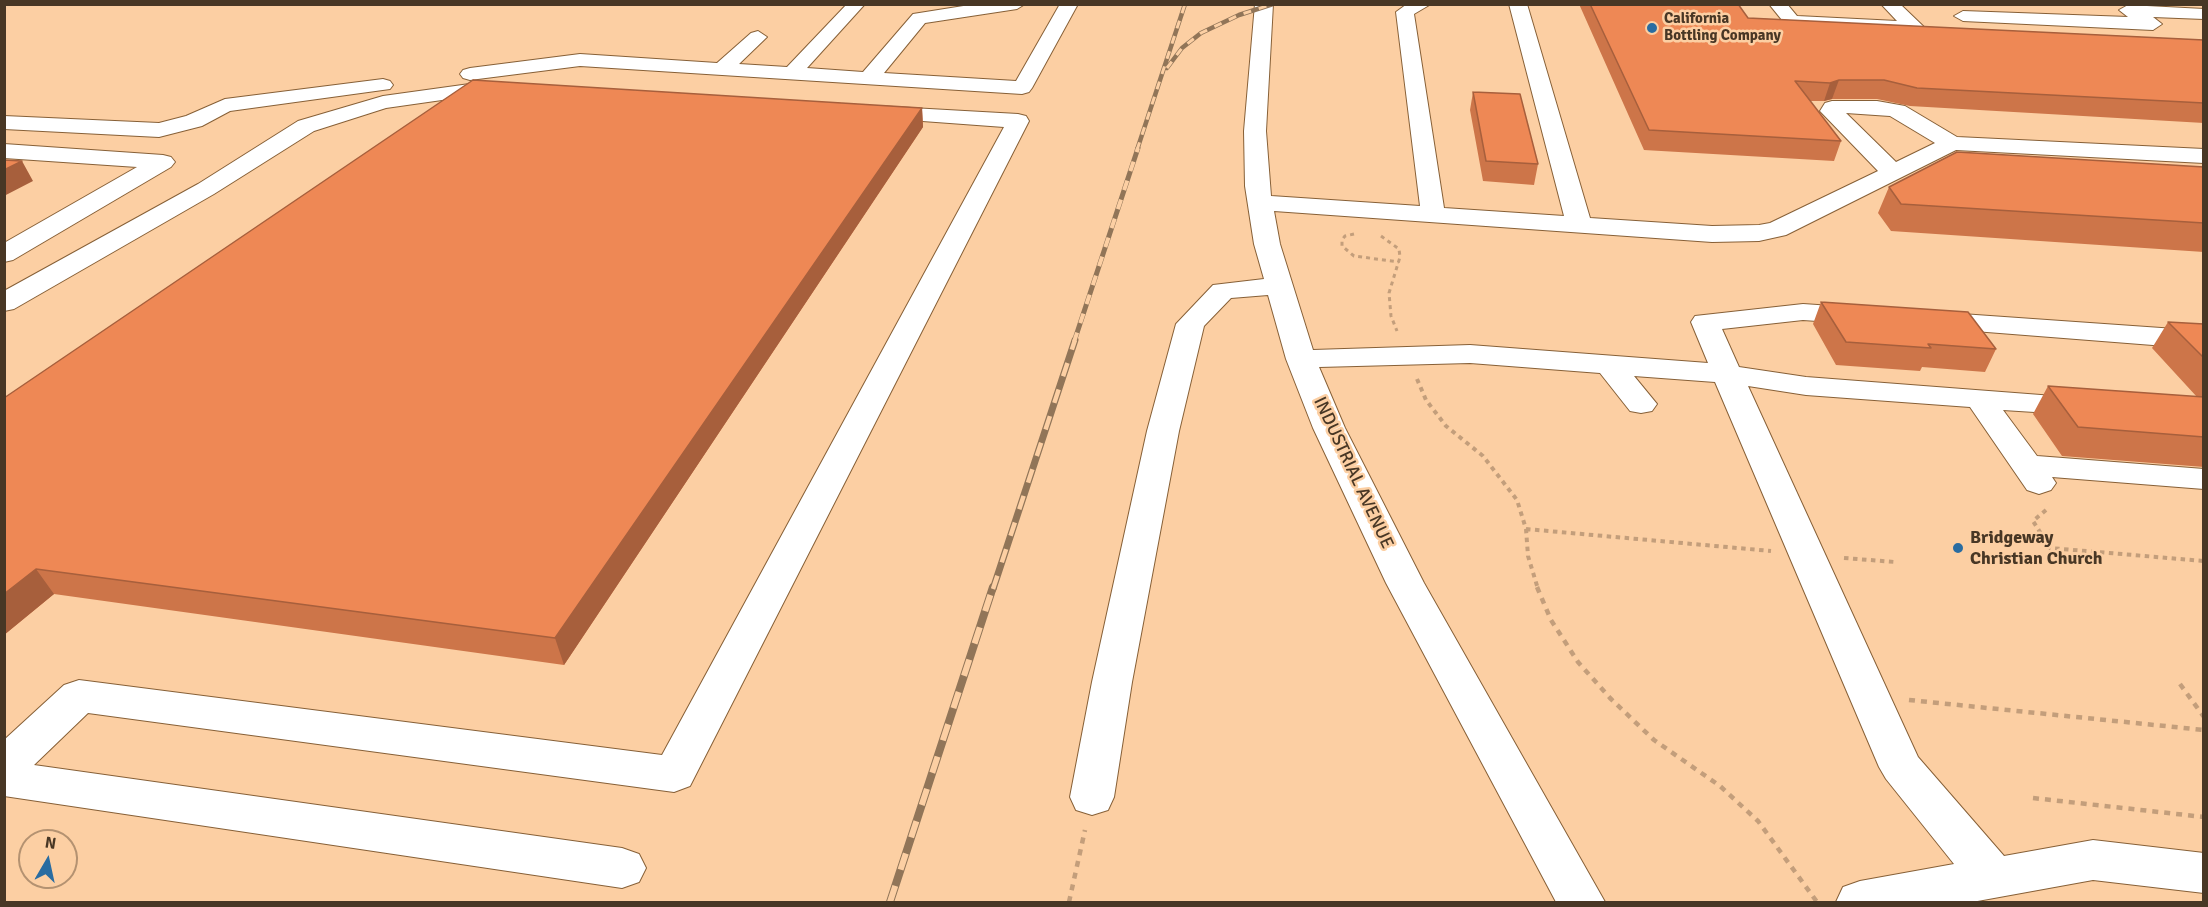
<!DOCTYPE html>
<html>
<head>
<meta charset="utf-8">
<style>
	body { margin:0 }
	#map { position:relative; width:2208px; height:907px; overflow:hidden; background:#fccfa3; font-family:Signika,sans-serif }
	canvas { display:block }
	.frame { position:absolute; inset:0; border:6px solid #483725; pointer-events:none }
	.north { position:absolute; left:18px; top:829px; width:60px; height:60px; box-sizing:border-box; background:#fccfa3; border:2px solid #b49271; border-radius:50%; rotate:9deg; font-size:16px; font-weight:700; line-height:24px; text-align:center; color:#483725 }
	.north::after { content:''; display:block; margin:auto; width:21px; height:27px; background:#296ca1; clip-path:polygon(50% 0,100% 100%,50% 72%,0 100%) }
</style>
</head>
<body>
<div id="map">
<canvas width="2208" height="907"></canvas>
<div class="frame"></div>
<div class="north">N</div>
</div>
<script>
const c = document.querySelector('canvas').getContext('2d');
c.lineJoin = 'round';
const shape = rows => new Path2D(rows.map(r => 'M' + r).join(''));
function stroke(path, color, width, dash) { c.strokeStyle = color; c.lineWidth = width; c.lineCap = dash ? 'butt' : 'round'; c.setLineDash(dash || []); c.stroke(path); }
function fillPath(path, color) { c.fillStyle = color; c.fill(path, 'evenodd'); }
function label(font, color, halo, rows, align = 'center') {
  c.font = font + ' Signika,sans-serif'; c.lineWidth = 5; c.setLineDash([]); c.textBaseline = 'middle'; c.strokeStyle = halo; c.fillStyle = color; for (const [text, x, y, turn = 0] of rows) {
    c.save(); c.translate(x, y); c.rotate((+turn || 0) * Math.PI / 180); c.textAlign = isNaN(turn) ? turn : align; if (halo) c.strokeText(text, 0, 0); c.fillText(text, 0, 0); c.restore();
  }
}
const pathFar2 = shape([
	[1354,234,1345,236,1342,240,1342,246,1354,256,1399,262],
	[1381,236,1399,249,1400,257,1389,293,1391,316,1397,331]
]);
const pathFar1 = shape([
	[1417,379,1426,400,1446,426,1483,456,1517,500,1526,529,1528,556,1538,589],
	[2046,510,2033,521,2050,548,2204,561],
	[1526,529,1771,551],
	[1844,558,1895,562]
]);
const path = shape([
	[1537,587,1551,620,1578,662,1610,698,1654,740,1720,786,1758,821,1817,902],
	[2180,684,2204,717],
	[1909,700,2204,730],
	[2033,798,2204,817],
	[1069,902,1085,830]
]);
const minor = shape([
	[847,4,865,4,807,68,863,72,913,14,976,4,1025,4,1017,9,925,23,884,73,1016,81,1060,4,1078,4,1032,88,1029,92,1022,94,580,66,470,80,463,78,460,74,463,70,470,68,580,54,717,63,751,33,758,31,767,37,739,64,787,67,847,4],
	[1255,4,1273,4,1266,131,1271,196,1420,206,1396,12,1407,4,1431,4,1414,14,1444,208,1564,216,1509,4,1527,4,1590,218,1712,226,1759,225,1770,223,1878,171,1820,111,1825,103,1832,101,1877,101,1905,106,1957,137,2204,149,2204,163,1956,150,1786,235,1759,241,1712,242,1274,211,1280,244,1313,350,1470,345,1708,363,1691,322,1695,316,1803,304,1861,308,1871,310,1875,316,1871,322,1861,324,1803,320,1722,329,1739,367,1806,377,2093,399,2098,406,2093,413,2082,415,2003,410,2037,456,2204,469,2204,489,2052,477,2056,483,2051,490,2039,494,2027,490,1970,407,1806,395,1748,386,1918,757,2004,856,2093,840,2204,853,2204,893,2093,880,1972,902,1836,902,1843,887,1860,881,1954,864,1886,779,1879,767,1715,382,1634,376,1657,404,1652,411,1641,413,1630,411,1600,373,1470,363,1319,367,1345,428,1424,583,1605,902,1556,902,1386,583,1313,428,1286,359,1268,295,1231,298,1204,326,1179,431,1132,682,1114,797,1108,810,1092,815,1076,810,1070,797,1092,682,1147,431,1176,324,1213,285,1264,279,1254,244,1245,186,1244,131,1255,4],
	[1846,113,1890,116,1935,143,1896,162,1846,113],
	[1769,4,1787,4,1797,16,1897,21,1881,4,1900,4,1924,27,1915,33,1792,26,1786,25,1769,4],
	[2128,5,2204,9,2204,19,2153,17,2162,24,2153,30,1963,21,1954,16,1963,11,2128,17,2119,10,2128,5],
	[383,79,390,81,393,85,390,89,230,111,202,126,159,137,4,129,4,116,159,123,186,116,225,99,383,79],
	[484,82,509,85,512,89,509,93,502,95,484,94,386,108,314,131,214,194,14,309,4,311,4,291,198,184,298,121,383,96,484,82],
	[876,106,1018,114,1026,116,1029,121,690,786,674,792,88,713,34,765,622,848,639,854,646,868,639,882,622,888,4,796,4,740,64,685,79,680,662,755,1004,127,868,117,865,112,868,107,876,106],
	[4,144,163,155,171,157,175,162,171,167,13,260,4,262,4,243,137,167,4,158,4,144],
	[1933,312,2204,331,2204,349,1923,327,1919,321,1923,315,1933,312]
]);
const railFar3 = shape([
	[1167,68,1182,48,1201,33,1239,15,1273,4],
	[1137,150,1185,4]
]);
const railFar2 = shape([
	[1074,342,1138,148]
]);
const railFar1 = shape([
	[993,589,1075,340]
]);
const rail = shape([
	[890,902,993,587]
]);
const wall = shape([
	[1579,4,1738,4,1748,18,2204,40,2204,123,1910,106,1877,99,1832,99,1824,101,1810,101,1841,141,1834,161,1644,150],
	[1473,92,1538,164,1534,185,1483,181,1470,110],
	[922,108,923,127,564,665,54,594,4,635,4,398],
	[2204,167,2204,252,1891,231,1878,213,1889,187],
	[1821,302,1996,349,1985,372,1922,367,1920,371,1836,365,1813,324],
	[2168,322,2204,324,2204,467,2062,456,2033,414,2048,386,2197,397,2152,348]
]);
const shadedWall = shape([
	[1839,80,1832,99,1824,101,1830,83],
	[922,108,923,127,564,665,555,638],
	[22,161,33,181,4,196,4,170],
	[36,569,54,594,4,635,4,594]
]);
const building = shape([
	[1590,4,1738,4,1748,18,2204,40,2204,103,1917,88,1884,80,1839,80,1830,83,1795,81,1841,141,1649,130,1590,4],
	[473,80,922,108,555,638,36,569,4,594,4,398,473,80],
	[1473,92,1520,94,1538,164,1486,161,1473,92],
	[1957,152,2204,167,2204,223,1901,204,1889,187,1957,152],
	[4,160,22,161,4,170,4,160],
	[1821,302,1968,312,1996,349,1928,344,1931,348,1846,342,1821,302],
	[2168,322,2204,324,2204,358,2168,322],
	[2048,386,2204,397,2204,437,2078,427,2048,386]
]);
const markers = [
	[1652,28,6,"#296ca1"],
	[1958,548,6,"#296ca1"]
];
const farPoinames = [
	["California",1664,19],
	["Bottling Company",1664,36]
];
const streetNames = [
	["INDUSTRIAL AVENUE",1353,473,65]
];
const poiNames = [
	["Bridgeway",1970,538],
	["Christian Church",1970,559]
];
stroke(minor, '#876037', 2);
stroke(pathFar2, '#c39e7b', 3, [4, 4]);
stroke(pathFar1, '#c39e7b', 4, [4.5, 4.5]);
stroke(path, '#c39e7b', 4.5, [6, 6]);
fillPath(minor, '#fff');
stroke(railFar3, '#917558', 4.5);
stroke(railFar2, '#917558', 5);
stroke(railFar1, '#917558', 7);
stroke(rail, '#917558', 8);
stroke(railFar3, '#fccfa3', 3, [8]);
stroke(railFar2, '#fccfa3', 4, [10]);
stroke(railFar1, '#fccfa3', 4.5, [14]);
stroke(rail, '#fccfa3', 6, [17]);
fillPath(wall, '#cd7549');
fillPath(shadedWall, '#a75f3c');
fillPath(building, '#e85');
stroke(building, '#a75f3c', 1.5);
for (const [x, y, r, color] of markers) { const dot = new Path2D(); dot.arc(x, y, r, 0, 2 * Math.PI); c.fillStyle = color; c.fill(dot); stroke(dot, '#fccfa3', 2); }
label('bold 15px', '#483725', '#fccfa3', farPoinames, 'left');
label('18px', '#483725', '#fccfa3', streetNames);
label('bold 18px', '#483725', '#fccfa3', poiNames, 'left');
</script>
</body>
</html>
